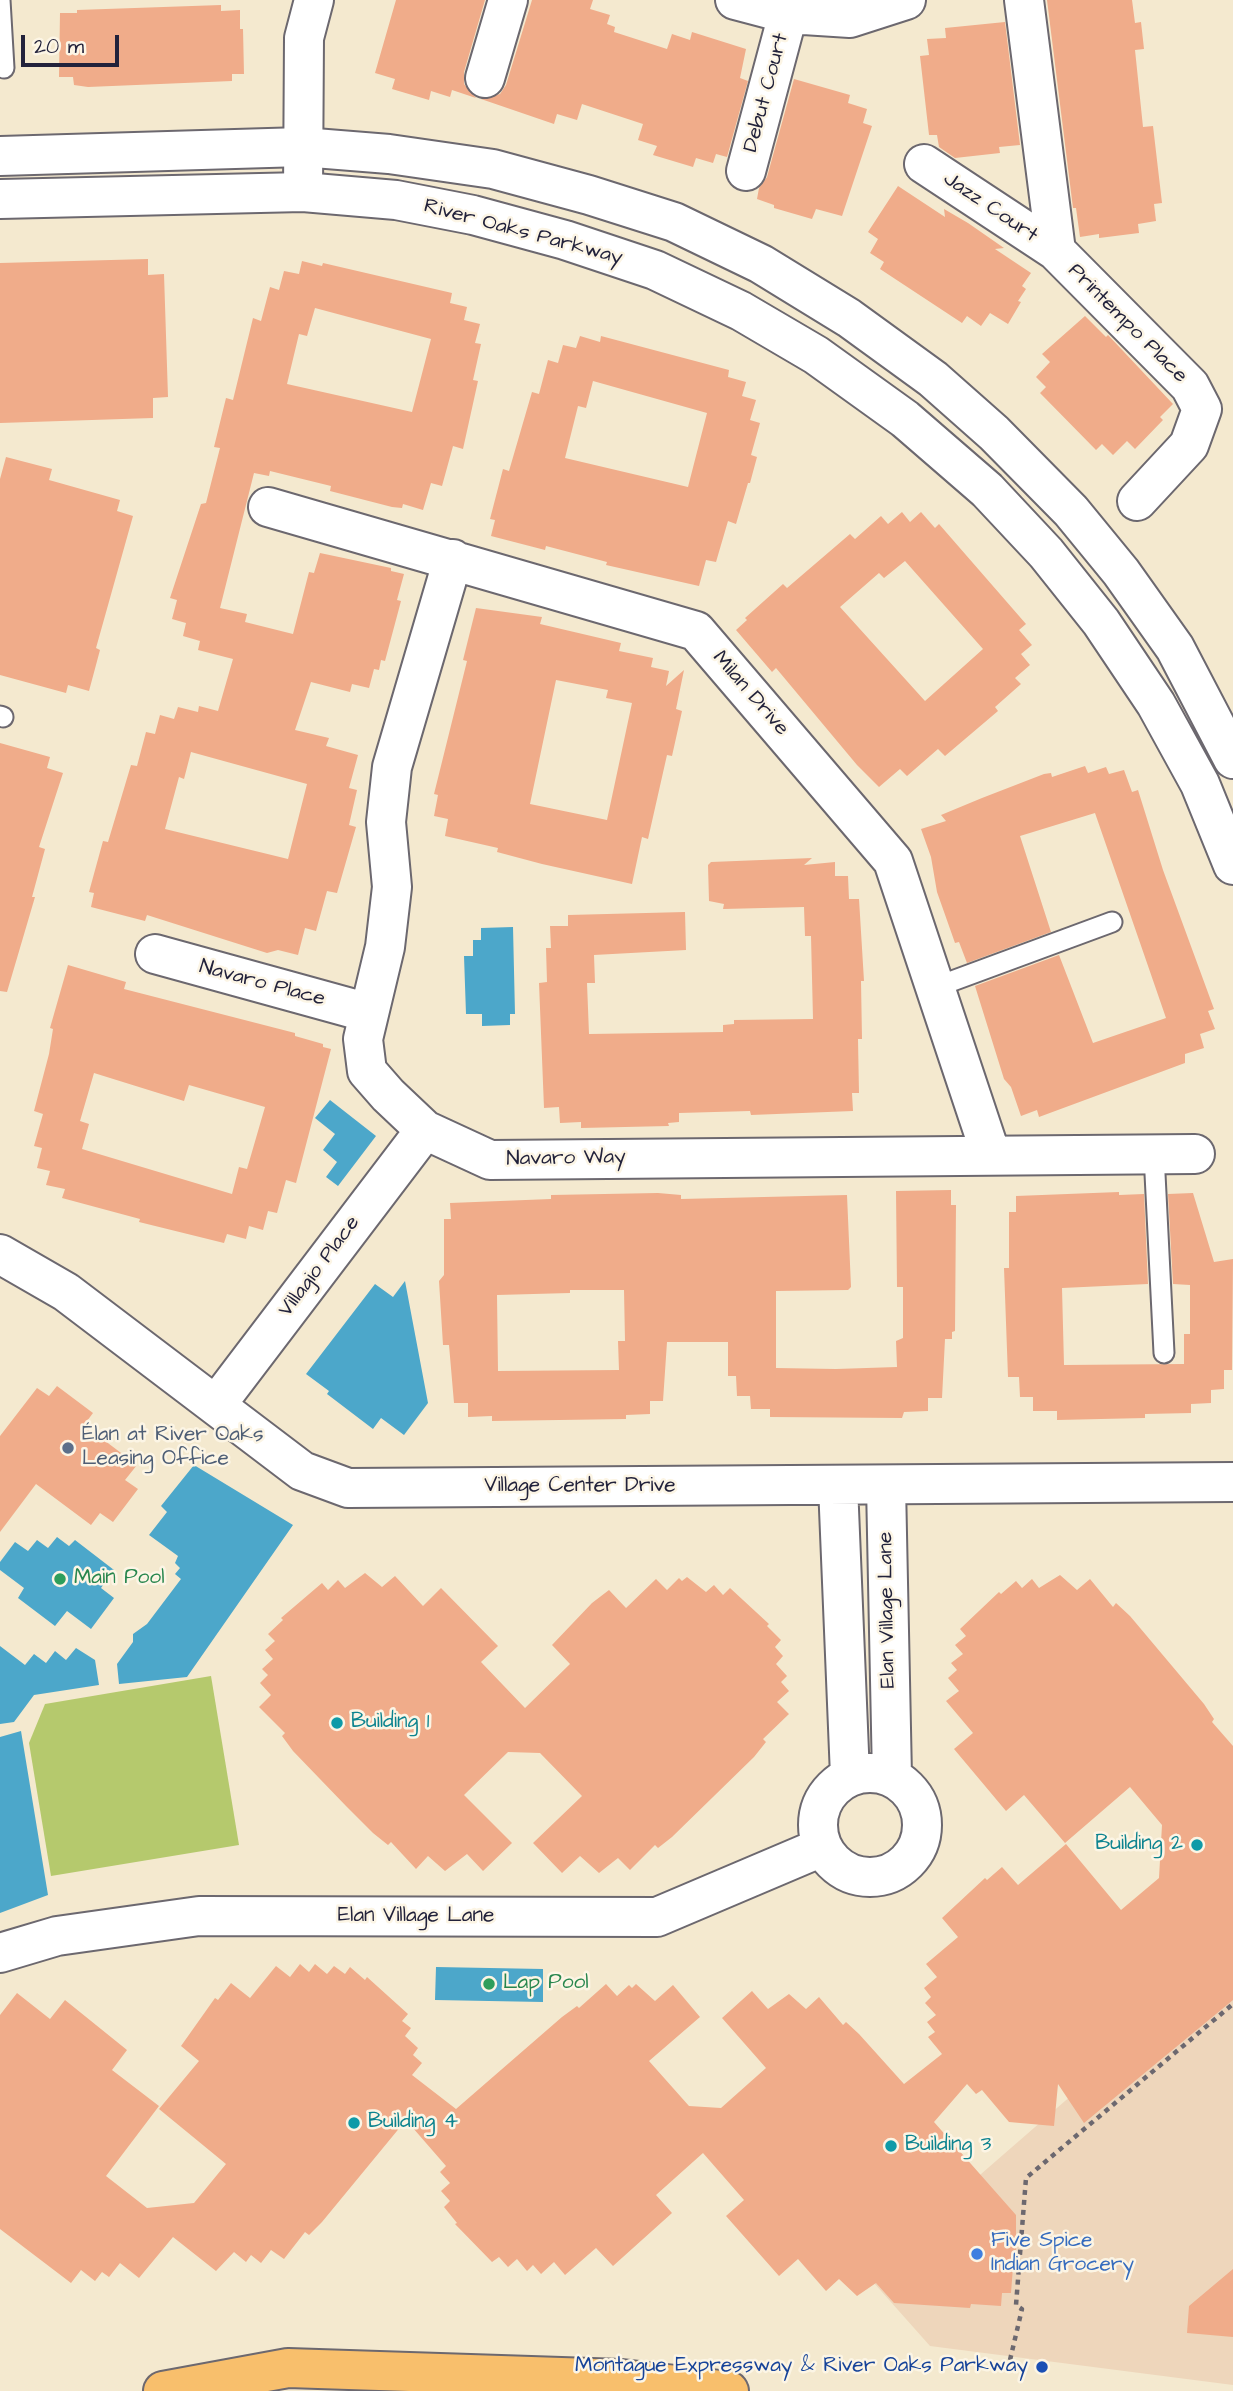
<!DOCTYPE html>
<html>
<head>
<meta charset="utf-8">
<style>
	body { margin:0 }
	#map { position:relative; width:1233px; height:2391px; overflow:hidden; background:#f4e9cf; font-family:"Architects Daughter",sans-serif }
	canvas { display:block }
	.scale { position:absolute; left:21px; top:35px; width:98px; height:32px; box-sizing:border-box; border:4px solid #22223b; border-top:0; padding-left:9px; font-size:21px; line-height:24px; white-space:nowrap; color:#22223b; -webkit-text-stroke:5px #fcf5e5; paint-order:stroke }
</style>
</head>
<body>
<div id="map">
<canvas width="1233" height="2391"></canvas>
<div class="scale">20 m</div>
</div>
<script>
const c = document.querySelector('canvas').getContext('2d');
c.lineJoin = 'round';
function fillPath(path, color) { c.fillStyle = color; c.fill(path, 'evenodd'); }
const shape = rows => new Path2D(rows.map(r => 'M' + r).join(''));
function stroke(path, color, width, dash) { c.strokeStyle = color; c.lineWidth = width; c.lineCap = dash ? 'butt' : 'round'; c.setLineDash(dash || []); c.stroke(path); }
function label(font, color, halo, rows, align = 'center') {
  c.font = font + ' "Architects Daughter",sans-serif'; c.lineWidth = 5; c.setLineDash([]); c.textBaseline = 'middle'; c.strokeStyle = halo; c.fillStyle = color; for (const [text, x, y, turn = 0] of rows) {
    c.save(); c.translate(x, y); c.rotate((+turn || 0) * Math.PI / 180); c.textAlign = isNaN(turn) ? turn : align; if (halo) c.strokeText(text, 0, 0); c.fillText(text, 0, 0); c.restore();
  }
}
const built = shape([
	[1233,1782,1233,2385,930,2346,866,2274,1218,1968]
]);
const green = shape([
	[211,1676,239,1845,51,1876,29,1743,45,1704]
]);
const water = shape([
	[513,927,515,1014,510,1014,510,1025,482,1026,482,1014,466,1014,464,956,473,956,473,940,481,940,481,928],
	[330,1100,376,1136,338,1186,326,1177,337,1162,323,1150,335,1134,315,1118],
	[405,1281,428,1403,404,1435,381,1418,373,1429,327,1394,329,1391,306,1374,375,1284,393,1297],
	[194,1465,293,1525,187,1677,119,1684,117,1664,133,1642,133,1634,147,1624,181,1579,175,1574,180,1568,175,1563,178,1556,149,1535,167,1512,161,1506],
	[57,1537,69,1546,75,1540,114,1570,101,1588,114,1598,91,1629,67,1611,55,1626,18,1598,24,1588,0,1570,0,1562,15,1542,28,1551,37,1540,48,1548],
	[0,1646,25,1665,34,1654,46,1663,55,1651,66,1660,76,1648,95,1660,99,1685,34,1695,14,1722,0,1724],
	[21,1731,48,1895,0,1913,0,1737],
	[436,1967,543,1969,543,2002,435,2000]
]);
const building = shape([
	[396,0,485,0,464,72,464,84,476,98,452,90,450,97,431,91,429,100,392,89,395,79,375,73],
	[532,0,593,0,590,9,610,15,607,24,615,27,614,32,667,49,672,34,690,40,692,32,746,49,740,78,748,81,727,157,716,154,713,163,696,158,693,167,653,155,657,146,638,140,643,124,582,104,577,120,557,114,554,124,481,99,500,94,506,85],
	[1047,0,1132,0,1135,23,1141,22,1144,49,1135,50,1143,127,1153,126,1162,203,1154,204,1156,221,1138,224,1139,233,1099,238,1099,234,1080,237,1076,208,1073,208],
	[221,5,221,11,240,10,240,29,243,29,244,74,232,74,232,81,88,87,74,85,73,77,59,77,60,13,77,13,77,10],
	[1005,22,1020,145,999,147,1000,153,955,158,939,147,937,135,929,135,920,56,929,55,927,39,946,38,945,28],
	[794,79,850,95,848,103,867,109,863,123,872,126,842,216,816,209,812,219,774,208,774,205,757,199,759,188,767,177],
	[898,186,945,217,944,209,968,223,1004,248,995,249,1031,273,1022,286,1026,289,1018,301,1021,302,1008,324,990,313,981,326,967,316,962,323,880,269,884,262,870,253,878,239,868,232],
	[148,259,148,275,164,274,168,397,153,398,153,418,0,423,0,263],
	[302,261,322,266,323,263,452,293,450,303,467,307,464,320,480,324,475,343,481,344,473,380,478,381,463,449,453,446,442,486,431,483,423,510,403,504,402,508,392,507,330,491,331,486,270,471,269,476,254,473,220,608,247,614,245,622,293,634,309,572,314,573,320,553,391,568,391,571,404,574,397,600,401,601,385,661,381,660,379,670,374,669,369,688,352,684,350,692,311,682,295,730,329,738,326,746,358,755,349,788,357,790,349,825,356,827,337,893,327,891,316,931,305,928,298,955,278,950,267,953,147,915,145,921,91,907,94,893,89,892,103,841,108,842,131,765,137,766,146,732,155,734,160,715,174,719,178,707,198,712,199,706,218,711,233,659,198,650,200,641,183,636,186,623,172,619,177,600,170,598,201,504,206,503,220,448,214,447,226,398,233,400,253,318,261,321,270,287,279,290,284,271,299,274],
	[315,308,431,339,412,412,287,384,299,334,307,336],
	[191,752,307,784,288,859,165,829,179,777,184,779],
	[1085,316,1106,337,1108,335,1173,404,1160,417,1163,420,1135,449,1127,441,1113,455,1102,444,1096,450,1040,393,1046,387,1036,377,1050,362,1042,354],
	[580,336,600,342,601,336,729,370,728,377,746,382,742,396,756,400,750,420,760,423,751,455,757,457,750,483,748,483,736,524,728,521,716,562,706,560,699,586,606,565,607,562,546,546,545,550,491,536,495,520,490,519,503,469,509,471,532,392,539,394,548,360,558,363,563,345,576,348],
	[593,381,707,413,688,487,565,458,578,406,586,408],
	[6,457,52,469,49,480,120,500,117,511,133,516,96,648,100,650,89,691,68,685,66,693,0,675,0,479],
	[902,512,910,522,921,512,935,528,939,524,1026,624,1019,630,1032,645,1021,654,1030,665,1015,678,1021,684,995,707,998,711,945,756,938,749,907,776,900,769,879,787,857,765,776,668,772,672,736,630,747,620,745,618,783,584,787,588,850,534,855,539,881,516,888,524],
	[905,561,983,649,925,701,840,607,879,573,884,578],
	[476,608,542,617,540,624,621,643,619,651,653,658,651,667,669,671,666,686,684,670,676,709,682,711,672,756,667,755,648,839,642,837,632,884,542,864,497,852,498,848,445,836,448,819,434,816,438,795,434,794,467,661,463,660],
	[556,680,608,690,606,698,632,703,607,820,530,804],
	[0,743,50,757,47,768,63,773,39,847,45,849,32,897,35,897,7,992,0,991],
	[1085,766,1088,773,1106,767,1109,774,1124,770,1132,792,1138,790,1163,870,1214,1009,1208,1011,1215,1029,1200,1034,1204,1048,1185,1054,1185,1063,1039,1117,1037,1110,1021,1116,1011,1087,1004,1079,975,986,1059,955,1093,1043,1166,1018,1147,963,1095,813,1020,836,1051,932,967,963,959,942,955,943,937,892,931,857,921,829,946,821,941,815,982,798,1044,774,1051,773,1052,777],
	[812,858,804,865,835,862,835,876,848,876,849,899,859,899,864,981,861,981,862,1039,858,1039,859,1093,852,1093,853,1111,751,1115,750,1111,679,1113,679,1122,668,1123,669,1126,581,1128,581,1122,560,1123,559,1107,544,1108,539,983,547,982,546,948,551,948,550,926,568,926,568,915,685,912,686,950,594,955,595,983,587,983,589,1034,723,1032,723,1025,734,1024,734,1020,813,1019,811,936,805,936,804,907,723,909,724,904,709,901,708,865,711,862],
	[68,965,126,982,124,989,295,1033,295,1036,323,1044,323,1047,331,1049,296,1183,286,1180,277,1213,268,1211,263,1230,249,1226,246,1239,227,1234,224,1243,139,1222,140,1219,62,1198,65,1189,46,1185,50,1171,37,1168,42,1148,34,1146,43,1114,34,1111,49,1054,53,1029,50,1028],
	[94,1073,184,1101,189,1085,265,1107,247,1169,239,1167,232,1194,82,1149,89,1124,80,1121],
	[951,1190,951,1205,956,1205,955,1331,952,1332,952,1339,945,1339,942,1398,928,1398,928,1411,904,1412,902,1418,770,1417,770,1409,751,1409,750,1396,737,1396,736,1376,728,1376,728,1342,667,1342,663,1401,650,1401,650,1414,626,1415,626,1419,492,1421,492,1416,468,1417,468,1403,454,1403,449,1345,443,1345,439,1281,444,1275,444,1219,451,1219,450,1203,551,1199,551,1195,658,1193,681,1195,681,1199,847,1195,851,1287,848,1290,776,1291,776,1368,836,1369,897,1367,896,1341,903,1338,903,1287,897,1287,896,1191],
	[570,1290,624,1290,625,1341,618,1341,619,1370,498,1371,497,1295,570,1293],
	[1119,1192,1119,1195,1144,1194,1148,1284,1062,1288,1064,1365,1184,1364,1184,1334,1190,1334,1190,1285,1173,1284,1168,1194,1193,1193,1214,1262,1233,1259,1232,1370,1224,1370,1224,1389,1211,1390,1211,1403,1191,1404,1191,1413,1145,1414,1145,1418,1057,1420,1057,1411,1033,1411,1033,1397,1020,1397,1019,1377,1008,1377,1004,1268,1009,1268,1009,1212,1016,1212,1016,1196],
	[57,1386,93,1413,84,1425,137,1465,125,1480,138,1489,113,1522,100,1513,91,1525,36,1484,0,1532,0,1436,37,1388,49,1396],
	[365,1573,382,1587,395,1576,423,1606,441,1588,498,1646,481,1662,525,1708,570,1664,552,1645,592,1603,609,1590,626,1608,656,1579,667,1590,679,1578,682,1581,687,1577,706,1592,714,1585,723,1595,730,1588,769,1624,767,1626,781,1640,775,1647,783,1656,776,1664,787,1676,781,1682,789,1691,777,1702,789,1714,763,1739,766,1742,754,1757,672,1837,658,1848,655,1845,630,1870,618,1858,599,1873,580,1856,562,1873,533,1843,582,1796,540,1753,508,1752,464,1795,512,1843,483,1871,467,1854,445,1871,428,1856,416,1869,391,1842,388,1845,373,1833,346,1806,293,1751,282,1736,285,1733,259,1707,271,1695,260,1683,268,1675,262,1669,273,1659,265,1650,275,1641,268,1634,283,1620,281,1618,322,1583,328,1590,338,1580,345,1588],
	[1060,1575,1077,1590,1090,1579,1113,1607,1116,1603,1130,1616,1204,1704,1214,1719,1212,1722,1233,1746,1233,2000,1084,2123,1058,2084,1054,2126,1009,2122,982,2090,976,2094,967,2084,934,2122,1016,2215,1016,2267,1013,2267,1011,2293,1002,2293,1001,2306,971,2304,970,2308,894,2303,876,2283,857,2296,839,2279,826,2291,798,2259,779,2276,726,2216,744,2200,703,2153,656,2195,672,2213,613,2266,596,2248,565,2275,554,2262,541,2274,533,2265,527,2271,517,2259,508,2267,499,2257,492,2262,455,2224,457,2223,444,2207,450,2201,441,2191,450,2183,440,2172,446,2166,406,2120,322,2222,309,2235,305,2232,284,2259,271,2250,261,2263,251,2255,246,2262,234,2252,216,2271,173,2237,139,2278,120,2263,109,2277,102,2272,95,2281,81,2270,71,2283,0,2229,0,2015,17,1993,50,2019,65,2000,127,2050,112,2070,159,2106,106,2176,147,2208,194,2203,226,2164,159,2109,199,2061,181,2046,215,1998,218,2000,231,1983,250,1998,276,1966,290,1977,300,1964,309,1972,315,1964,327,1974,334,1966,345,1974,350,1967,365,1980,367,1977,408,2014,402,2021,411,2028,405,2036,418,2048,413,2055,422,2063,412,2075,456,2109,562,2017,577,2006,579,2008,606,1984,617,1996,629,1985,632,1988,636,1984,655,2001,673,1985,700,2017,649,2061,689,2106,721,2108,766,2068,722,2018,752,1991,768,2009,789,1994,806,2009,819,1997,843,2025,846,2022,859,2034,904,2084,942,2054,928,2037,935,2032,927,2022,936,2015,925,2003,931,1997,924,1988,937,1977,926,1964,958,1937,942,1918,985,1878,987,1880,1002,1867,1018,1885,1066,1844,1121,1910,1159,1878,1162,1825,1130,1787,1065,1843,1024,1795,1006,1811,954,1749,973,1733,946,1701,959,1691,948,1678,957,1670,951,1663,963,1654,955,1645,966,1636,960,1629,999,1592,1001,1594,1016,1581,1022,1588,1032,1579,1039,1588],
	[1233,2269,1233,2337,1187,2333,1189,2306]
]);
const path = shape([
	[1010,2360,1022,2309,1016,2305,1026,2178,1233,2004]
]);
const service = shape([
	[0,0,4,68],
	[0,716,3,717],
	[936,987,1112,922],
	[1154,1154,1164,1353]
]);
const minor = shape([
	[735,0,788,14,850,18,906,0],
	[1024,0,1056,251],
	[485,78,508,0],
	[924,164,1056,251,1190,386,1202,409,1189,445,1137,501],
	[746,171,788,14],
	[303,192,304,38,314,0],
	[268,507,696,631,893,861,991,1155],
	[453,559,392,767,386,822,392,887,385,947,363,1039,367,1071,388,1095,425,1130,490,1160,1195,1154],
	[155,954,369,1013],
	[0,1254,66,1292,302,1471,348,1488,1233,1482],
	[216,1405,425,1130],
	[838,1485,850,1776],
	[886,1485,892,1777],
	'818 1825a52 52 0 1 1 104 0a52 52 0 1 1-104 0Z',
	[0,1953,57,1936,199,1916,657,1917,822,1847]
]);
const tertiary = shape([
	[0,156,302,147,389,154,493,169,589,195,674,222,761,264,849,318,933,379,994,433,1071,511,1121,572,1175,648,1233,759],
	[0,199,303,192,396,200,473,215,565,240,655,270,741,311,816,355,905,419,987,490,1046,553,1101,622,1156,704,1200,784,1233,865]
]);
const trunk = shape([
	[163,2391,288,2368,622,2379,729,2391]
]);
const markers = [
	[68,1448,7,"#5c6f8a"],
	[60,1579,7,"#2e9e5b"],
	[337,1723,7,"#0f9aa8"],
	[1197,1845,7,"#0f9aa8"],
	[489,1984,7,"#2e9e5b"],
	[354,2123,7,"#0f9aa8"],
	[891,2146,7,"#0f9aa8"],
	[977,2254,7,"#3f7fe0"],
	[1042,2367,7,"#1a4fb4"]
];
const streetNames = [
	["Debut Court",767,93,-75],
	["Jazz Court",990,208,34],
	["River Oaks Parkway",523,233,15],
	["Printempo Place",1127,324,45],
	["Milan Drive",750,694,49],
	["Navaro Place",262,984,15],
	["Navaro Way",566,1159,-1],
	["Villagio Place",320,1267,-53],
	["Village Center Drive",580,1487],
	["Elan Village Lane",888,1610,-91],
	["Elan Village Lane",416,1917]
];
const serviceNames = [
	["Élan at River Oaks",82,1436],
	["Leasing Office",82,1460]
];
const leisureNames = [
	["Main Pool",74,1579],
	["Lap Pool",503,1984]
];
const cultureNames = [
	["Building 1",351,1723],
	["Building 2",1183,1845,"right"],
	["Building 4",368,2123],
	["Building 3",905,2146]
];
const shopNames = [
	["Five Spice",991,2242],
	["Indian Grocery",991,2266]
];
const transitNames = [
	["Montague Expressway & River Oaks Parkway",1028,2367]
];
fillPath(built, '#eed6bb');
fillPath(green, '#b5c96d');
fillPath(water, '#4ca7ca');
fillPath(building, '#f0ac8a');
stroke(service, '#6c686f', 23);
stroke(minor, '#6c686f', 42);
stroke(tertiary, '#6c686f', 42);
stroke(trunk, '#6c686f', 42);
stroke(path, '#6c686f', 4.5, [5, 5]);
stroke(service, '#fff', 19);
stroke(minor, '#fff', 38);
stroke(tertiary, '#fff', 38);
stroke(trunk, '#f8bf6c', 38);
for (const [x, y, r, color] of markers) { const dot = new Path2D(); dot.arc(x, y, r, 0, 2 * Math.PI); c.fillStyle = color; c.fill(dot); stroke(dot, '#fcf5e5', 2.5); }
label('21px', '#22223b', '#fcf5e5', streetNames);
label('21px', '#4e5e75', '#fcf5e5', serviceNames, 'left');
label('21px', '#27864d', '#fcf5e5', leisureNames, 'left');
label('21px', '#0d838f', '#fcf5e5', cultureNames, 'left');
label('21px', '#366cbe', '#fcf5e5', shopNames, 'left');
label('21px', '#164399', '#fcf5e5', transitNames, 'right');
</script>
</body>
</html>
